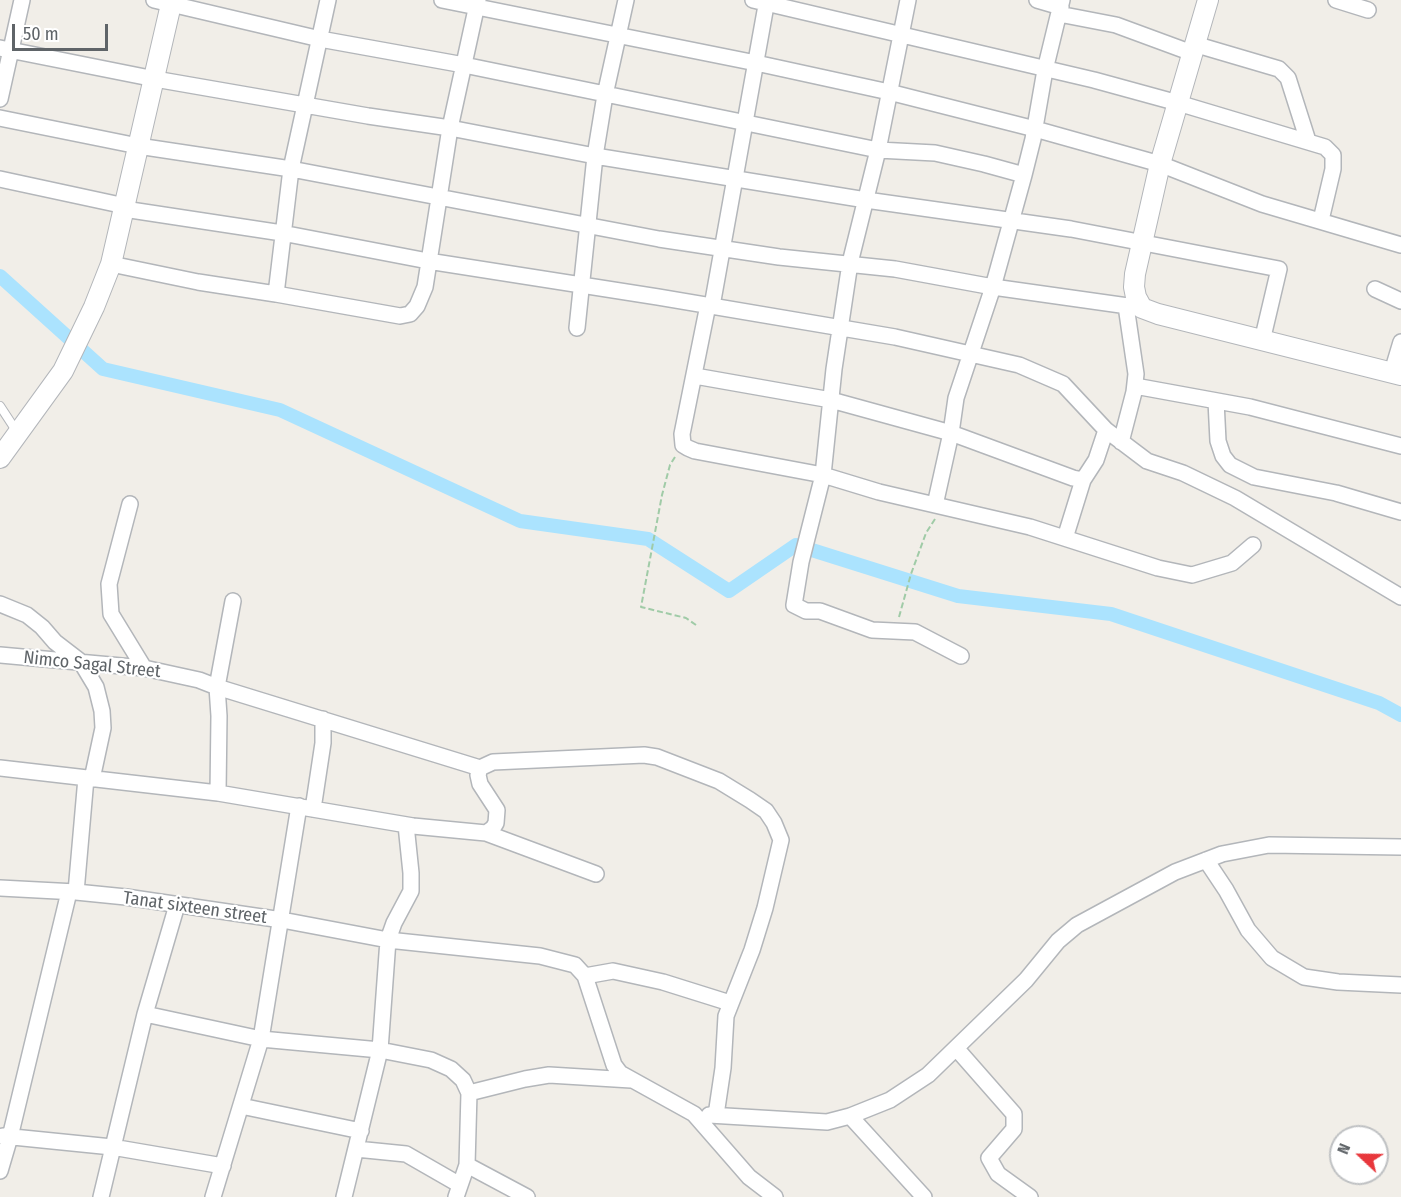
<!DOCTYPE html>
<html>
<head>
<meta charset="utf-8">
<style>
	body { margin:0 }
	#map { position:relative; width:1401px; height:1197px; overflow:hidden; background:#f1eee8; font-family:"Fira Sans Condensed",sans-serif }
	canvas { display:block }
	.north { position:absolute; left:1329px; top:1125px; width:60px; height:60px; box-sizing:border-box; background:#fff; border:2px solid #bfc1c3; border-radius:50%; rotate:292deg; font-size:16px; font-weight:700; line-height:24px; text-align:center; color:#5f6468 }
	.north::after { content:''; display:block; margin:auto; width:21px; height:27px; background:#e8373c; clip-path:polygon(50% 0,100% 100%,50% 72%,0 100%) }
	.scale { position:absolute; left:12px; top:24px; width:96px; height:27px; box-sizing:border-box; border:3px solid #5f6468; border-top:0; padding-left:8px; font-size:18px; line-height:21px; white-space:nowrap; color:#5f6468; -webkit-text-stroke:4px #fff; paint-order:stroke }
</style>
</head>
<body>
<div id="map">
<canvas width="1401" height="1197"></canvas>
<div class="north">N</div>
<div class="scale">50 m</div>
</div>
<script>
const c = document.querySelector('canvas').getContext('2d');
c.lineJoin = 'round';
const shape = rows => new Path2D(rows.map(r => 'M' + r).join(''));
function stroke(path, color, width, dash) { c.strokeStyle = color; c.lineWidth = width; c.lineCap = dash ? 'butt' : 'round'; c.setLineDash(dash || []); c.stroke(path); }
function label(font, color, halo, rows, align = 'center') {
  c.font = font + ' "Fira Sans Condensed",sans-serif'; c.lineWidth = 4.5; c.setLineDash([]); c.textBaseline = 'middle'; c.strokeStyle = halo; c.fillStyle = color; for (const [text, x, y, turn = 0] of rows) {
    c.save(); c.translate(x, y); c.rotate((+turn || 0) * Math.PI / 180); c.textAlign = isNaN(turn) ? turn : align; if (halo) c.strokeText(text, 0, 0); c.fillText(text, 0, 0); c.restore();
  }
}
const canal = shape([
	[0,276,103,369,280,410,520,521,648,539,729,591,796,545,958,596,1111,614,1379,703,1401,715]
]);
const path = shape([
	[675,457,670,465,662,495,641,607,686,618,696,625],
	[899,617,911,574,926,533,935,519]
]);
const service = shape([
	[0,406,17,432]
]);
const minor = shape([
	[154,0,320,39,464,65,878,150,935,153,984,164,1024,175],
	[442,0,756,63,889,92,1035,129,1160,164,1262,204,1401,245],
	[626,0,605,95,595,156,866,200,1071,229,1279,269,1262,341],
	[753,0,1094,80,1178,103,1325,147,1333,155,1333,169,1321,220],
	[908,0,878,150,850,263,834,369,823,475,801,562,794,605,806,611,820,611,872,630,915,632,961,656],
	[1037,0,1061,7],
	[1336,0,1368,10],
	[1059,14,1116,25,1192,53],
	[1194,44,1279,69,1288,78,1308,141],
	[0,48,155,79,368,116,450,128,595,156,577,328],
	[0,99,22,0],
	[0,118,138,146,291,169,659,239,779,257,895,269,993,287,1142,308],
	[0,179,125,206],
	[124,209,282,233,428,261,658,297,895,337,1019,365,1063,384,1106,430,1147,461,1183,473,1235,498,1401,597],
	[111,264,198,282,276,294,400,316,410,314,417,306,425,287,450,128,478,0],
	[1375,289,1401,301],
	[276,294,291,169,328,0],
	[708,305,682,434,683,445,688,448,695,451,823,475,879,492,1030,527,1158,568,1192,575,1232,563,1253,545],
	[712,306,767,0],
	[1392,372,1401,342],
	[695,376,831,400,951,433,1073,478,1083,480,1096,460,1106,430],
	[1135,386,1250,407,1401,446],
	[1216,401,1218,441,1223,456,1230,465,1254,477,1336,493,1401,512],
	[1121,442,1134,392,1136,374,1126,306],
	[130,504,109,584,111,614,144,668],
	[935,505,951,433,956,398,993,287,1024,175,1033,139,1045,70,1062,0],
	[1065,538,1083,480],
	[0,604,27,615,42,627,55,642,81,662,96,687,102,711,103,728,92,779],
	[0,655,144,668,199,680,217,687,480,768],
	[0,768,218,793,413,826,486,833,493,828,496,823,497,810,480,784,478,775,480,768,493,762,644,755,657,757,719,781,750,800,766,811,774,823,781,840,765,908,752,950,726,1016,723,1068,716,1115],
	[218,793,219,716,217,687,233,601],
	[313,809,323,743,323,719],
	[486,833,596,874],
	[1206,860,1226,890,1248,930,1272,958,1304,977,1338,982,1401,985],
	[0,888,76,892,126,897,282,920,388,940,540,956,575,965,585,976,614,1065,620,1073,694,1114,749,1177,775,1197],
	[76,892,86,778],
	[585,976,613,971,663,982,730,1003],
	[145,1014,261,1039,380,1050,431,1060,451,1069,463,1080,469,1093,467,1165,456,1197],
	[956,1048,1014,1114,1014,1129,989,1158,998,1174,1030,1197],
	[469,1093,525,1079,549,1075,631,1080],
	[241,1106,361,1131],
	[709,1115,827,1122,850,1116,890,1100,928,1075,1026,980,1058,941,1077,925,1175,872,1222,854,1269,845,1401,847],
	[850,1116,924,1197],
	[3,1136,112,1147,223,1166],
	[356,1149,406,1154,460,1185],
	[467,1165,527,1197],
	[0,1171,10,1137,69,892],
	[101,1197,145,1014,177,905],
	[213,1197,261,1039,299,806],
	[344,1197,380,1050,388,940,394,923,411,891,411,873,406,825]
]);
const tertiary = shape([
	[1208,0,1160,164,1135,274,1134,287,1136,297,1142,308,1158,314,1401,375],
	[0,458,63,371,94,307,111,264,172,0]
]);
const streetNames = [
	["Nimco Sagal Street",92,665,6],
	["Tanat sixteen street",195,908,8]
];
stroke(canal, '#abe3fe', 14);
stroke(service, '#b3b6ba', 10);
stroke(minor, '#b3b6ba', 18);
stroke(tertiary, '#b3b6ba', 22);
stroke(path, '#a0cba7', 2, [6, 3]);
stroke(service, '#fff', 8);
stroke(minor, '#fff', 15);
stroke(tertiary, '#fff', 20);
label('18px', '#5f6468', '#fff', streetNames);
</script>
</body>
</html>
